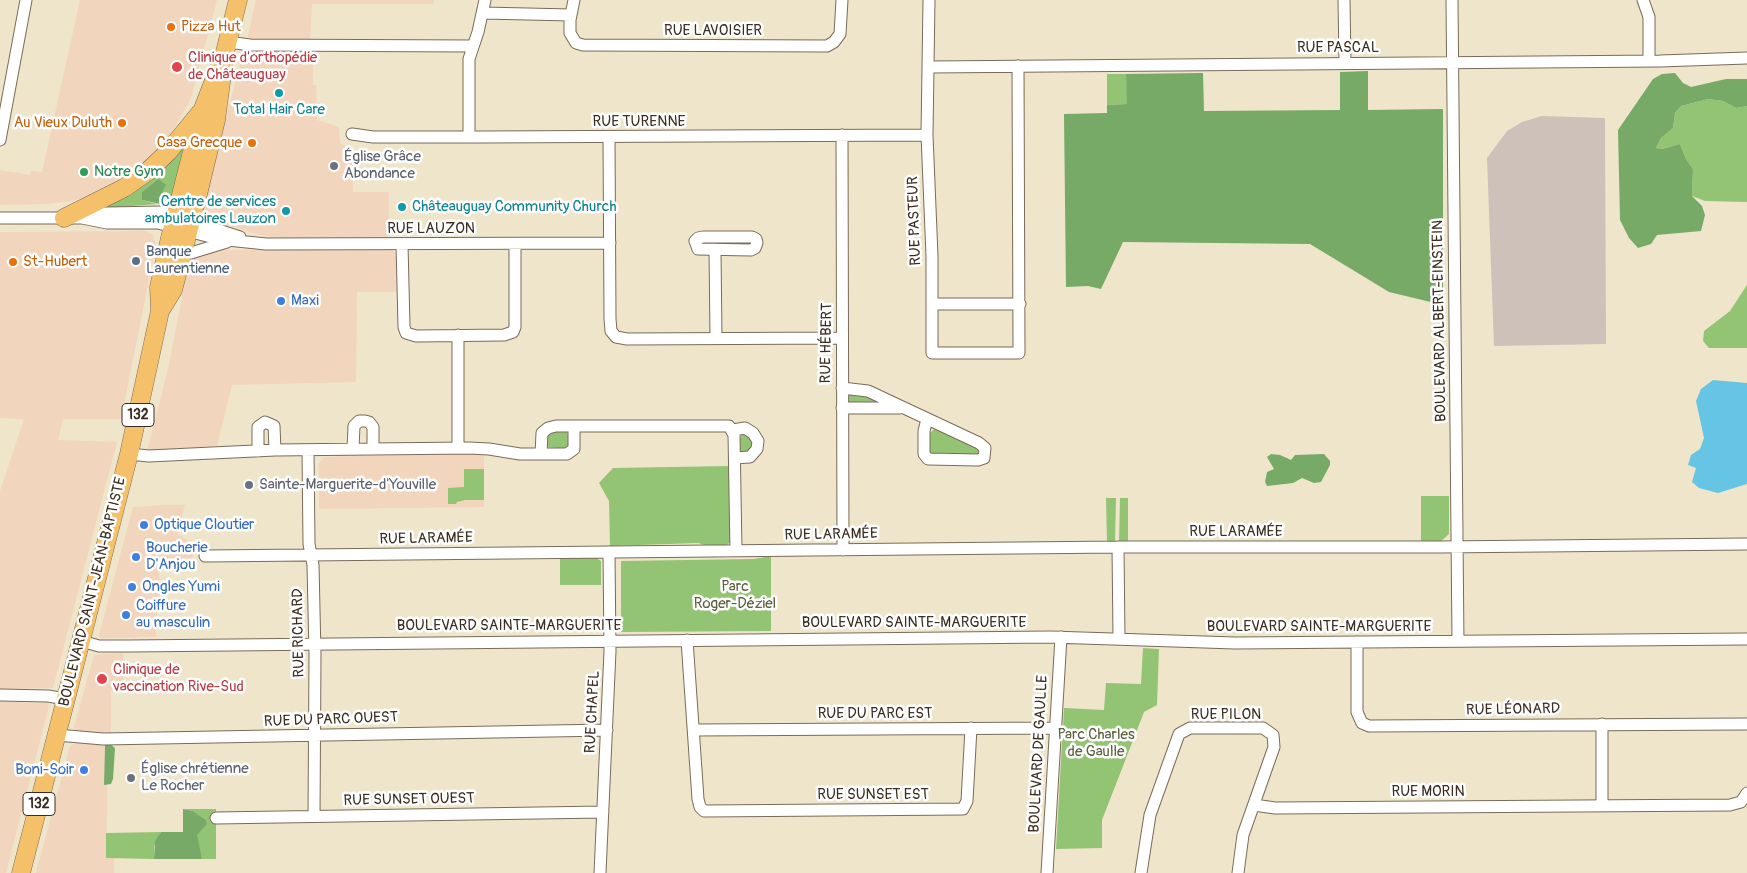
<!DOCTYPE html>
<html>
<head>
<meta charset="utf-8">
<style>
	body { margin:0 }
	canvas { display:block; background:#efe5ca }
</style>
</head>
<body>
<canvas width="1747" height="873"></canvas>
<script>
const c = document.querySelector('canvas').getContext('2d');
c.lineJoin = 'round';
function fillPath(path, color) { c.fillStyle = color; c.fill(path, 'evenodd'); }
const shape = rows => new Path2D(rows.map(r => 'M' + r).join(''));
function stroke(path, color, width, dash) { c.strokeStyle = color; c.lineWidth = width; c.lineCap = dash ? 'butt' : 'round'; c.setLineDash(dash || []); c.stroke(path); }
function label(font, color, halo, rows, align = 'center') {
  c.font = font + ' Pangolin,sans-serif'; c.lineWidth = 5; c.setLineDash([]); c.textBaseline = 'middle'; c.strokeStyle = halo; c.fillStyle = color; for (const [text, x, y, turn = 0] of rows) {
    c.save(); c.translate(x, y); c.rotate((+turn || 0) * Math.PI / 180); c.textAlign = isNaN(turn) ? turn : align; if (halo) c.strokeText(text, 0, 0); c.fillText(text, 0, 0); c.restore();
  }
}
const built = shape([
	[80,0,217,0,191,98,168,139,159,151,130,176,92,195,72,201,49,204,0,205,0,170,30,175,31,171,42,172],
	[256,0,434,0,433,4,312,4,310,41,249,41,248,36],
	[246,50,313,50,313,85,316,85,317,120,339,127,340,142,346,148,353,150,353,192,389,192,389,239,281,240,281,238,259,235,206,218,203,206,243,53],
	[145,231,153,235,156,245,121,419,63,419,58,440,117,442,53,688,0,689,0,491,24,419,0,418,0,232],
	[388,249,394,251,397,256,398,292,357,292,356,382,232,385,217,446,147,451,168,369,188,267,194,257,214,250],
	[449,454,484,454,484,507,319,509,319,463,324,457],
	[165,505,185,505,177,534,196,546,192,560,159,569,160,602,157,602,156,637,100,638,99,635,133,507],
	[123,653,123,689,111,690,111,733,73,731,94,655],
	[0,702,48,703,49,706,6,873,0,873],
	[76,743,108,743,106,858,114,858,114,873,36,873,70,746]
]);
const industrial = shape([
	[1542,116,1605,118,1606,344,1494,346,1487,158,1507,131,1522,122]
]);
const green = shape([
	[1107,74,1126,74,1128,104,1107,105],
	[1708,99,1723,101,1736,108,1747,106,1747,202,1705,201,1692,196,1693,169,1686,159,1680,144,1662,149,1656,148,1661,138,1673,128,1675,113,1681,106],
	[184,144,186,145,172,203,105,208,147,183],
	[158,179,162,197,158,204,142,200,142,192],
	[1747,285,1747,348,1709,348,1703,341,1704,331,1730,311],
	[860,393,882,403,848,403,849,394],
	[934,429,980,449,979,455,930,456,929,434],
	[551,430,567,431,570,445,568,449,547,447,545,436],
	[743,433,746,433,754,443,750,452,741,452,740,449,740,438],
	[730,466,730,542,727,545,708,546,698,543,610,546,609,501,599,483,613,468],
	[464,469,484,469,484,500,465,500,457,502,456,504,448,504,448,488,464,487],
	[1421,496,1449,496,1449,534,1440,542,1421,542],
	[1106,498,1116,498,1115,542,1107,542],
	[1120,498,1128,498,1128,542,1119,541],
	[771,556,771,631,621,632,621,561,754,559],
	[595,557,601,561,601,585,560,585,560,558],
	[1143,648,1159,649,1157,705,1144,712,1102,820,1102,848,1056,849,1064,708,1104,710,1106,683,1141,684],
	[183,809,216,809,216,859,202,859,197,841,197,835,205,819,193,811],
	[161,832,154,846,154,859,106,858,106,833]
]);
const forest = shape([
	[1368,71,1368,110,1443,109,1443,305,1389,292,1310,244,1123,242,1101,289,1088,286,1066,287,1064,114,1107,113,1107,105,1127,104,1126,74,1203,73,1204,111,1340,110,1340,72],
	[1675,73,1683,83,1691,87,1726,79,1747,79,1747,106,1736,108,1723,101,1708,99,1681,106,1675,113,1673,128,1661,138,1656,148,1662,149,1680,144,1686,159,1693,169,1692,196,1702,206,1705,215,1701,231,1657,235,1651,244,1638,248,1629,238,1620,220,1618,130,1653,79,1662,74],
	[158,179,166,185,163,190,161,204,142,200,142,192],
	[1271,454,1280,455,1291,460,1295,455,1324,454,1330,461,1330,465,1321,482,1314,483,1302,478,1293,483,1267,486,1265,482,1267,472,1274,469,1267,457],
	[110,744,115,748,113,779,111,784,104,785,105,749,105,745],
	[183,809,193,811,205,819,207,824,197,835,202,859,154,859,155,841,161,832,183,832]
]);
const water = shape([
	[1713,380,1747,383,1747,484,1718,493,1699,488,1692,482,1696,468,1688,465,1691,455,1700,449,1704,438,1696,401,1701,389]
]);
const minor = shape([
	[574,0,570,20,570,33,576,43,583,45,827,46,834,42,840,34,842,0],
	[929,0,927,135,932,256,932,353,1019,353,1018,66],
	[1344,0,1345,63],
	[1452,0,1458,641],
	[1643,0,1649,17,1649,61],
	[483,13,571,15],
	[228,42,250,45,472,46],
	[929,67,1660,61,1747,58],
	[352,134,373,137,482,137,927,135],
	[842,135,843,550],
	[469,137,469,59,478,32,485,0],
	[609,137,610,319,611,331,616,337,627,339,842,338],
	[0,140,26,0],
	[88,217,107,213,162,212,240,237],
	[0,218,82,218,107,223,158,223,218,239,266,244,610,243],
	[703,237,752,237,756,239,757,243,755,248,751,250,698,249,695,241,698,238,703,237],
	[402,244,404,327,406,333,416,336,504,335,513,332,515,327,515,244],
	[715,250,716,338],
	[181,256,227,242],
	[932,304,1020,304],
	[842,388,868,391,979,443,985,448,984,458,978,460,928,459,924,454,924,431,927,419],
	[842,408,900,408],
	[733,430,745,428,753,433,758,441,757,449,750,457,735,458],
	[458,448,458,335],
	[353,449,354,426,359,421,365,421,369,422,373,427,373,449],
	[308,450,309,544,313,565,315,655,314,816],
	[258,451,258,427,265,422,274,426,275,450],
	[129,454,149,456,275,450,469,448,489,449,520,454,567,454,574,449,574,427],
	[541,454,542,433,548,428,556,426,729,426,734,435,736,551],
	[1118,547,1119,639],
	[205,556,1118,547,1440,547,1747,544],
	[687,640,698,799,700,807,704,811,963,809,967,801,971,728],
	[81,641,99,646,129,646,1051,637,1235,643,1747,639],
	[1357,642,1357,712,1362,723,1369,726,1747,724],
	[0,695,48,696,66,699],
	[1602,724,1602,806],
	[694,730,1056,728],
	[57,735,103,739,607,730],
	[1254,805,1275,808,1730,805,1741,802,1747,793],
	[216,818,603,812],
	[600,873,610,651,609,552],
	[1047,873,1061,637],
	[1141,873,1150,815,1179,734,1190,728,1263,728,1273,735,1274,747,1243,835,1238,873]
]);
const highway = shape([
	[64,218,124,188,147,172,168,152,200,113],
	[160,311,173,290,199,190,216,120,225,52,238,0],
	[21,873,129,454,160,311,159,287,170,238,203,109,225,52]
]);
const markers = [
	[171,27,5,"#e8710a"],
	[177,67,6,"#e0444e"],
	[279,93,5,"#0f9aa8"],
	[122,123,5,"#e8710a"],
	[252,143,5,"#e8710a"],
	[334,166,5,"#6b7280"],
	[84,172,5,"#2e9e5b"],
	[402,207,5,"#0f9aa8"],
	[286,211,5,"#0f9aa8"],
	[136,261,5,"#5c6f8a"],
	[13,262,5,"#e8710a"],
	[281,301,5,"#3f7fe0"],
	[249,485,5,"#6b7280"],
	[144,525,5,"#3f7fe0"],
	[136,557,5,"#3f7fe0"],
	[132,587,5,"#3f7fe0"],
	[126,615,5,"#3f7fe0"],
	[102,679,6,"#e0444e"],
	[84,770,5,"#3f7fe0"],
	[131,778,5,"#6b7280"]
];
const shields = [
	[138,415,32],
	[39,804,32]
];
const shieldNames = [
	["132",138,415],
	["132",39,804]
];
const foodNames = [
	["Pizza Hut",181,27],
	["Au Vieux Duluth",112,123,"right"],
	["Casa Grecque",242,143,"right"],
	["St-Hubert",23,262]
];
const streetNames = [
	["RUE LAVOISIER",713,31],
	["RUE PASCAL",1338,48],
	["RUE TURENNE",639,122],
	["RUE PASTEUR",915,221,-92],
	["RUE LAUZON",431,229],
	["BOULEVARD ALBERT-EINSTEIN",1440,321,-91],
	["RUE HÉBERT",827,343,-89],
	["RUE LARAMÉE",1236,532],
	["RUE LARAMÉE",831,535,-1],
	["RUE LARAMÉE",426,539,-1],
	["BOULEVARD SAINT-JEAN-BAPTISTE",93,592,-76],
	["BOULEVARD SAINTE-MARGUERITE",914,623],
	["BOULEVARD SAINTE-MARGUERITE",509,626],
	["BOULEVARD SAINTE-MARGUERITE",1319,627],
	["RUE RICHARD",299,633,-91],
	["RUE LÉONARD",1513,710,-1],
	["RUE CHAPEL",593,712,-87],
	["RUE DU PARC EST",875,714],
	["RUE PILON",1226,715],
	["RUE DU PARC OUEST",331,720,-2],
	["BOULEVARD DE GAULLE",1039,754,-87],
	["RUE MORIN",1428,792],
	["RUE SUNSET EST",873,795],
	["RUE SUNSET OUEST",409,800,-1]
];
const healthNames = [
	["Clinique d'orthopédie",188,58],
	["de Châteauguay",188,75],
	["Clinique de",113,670],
	["vaccination Rive-Sud",113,687]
];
const cultureNames = [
	["Total Hair Care",279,110],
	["Centre de services",276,202,"right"],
	["ambulatoires Lauzon",276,219,"right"],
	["Châteauguay Community Church",412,207,"left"]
];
const worshipNames = [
	["Église Grâce",344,157],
	["Abondance",344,174],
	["Sainte-Marguerite-d'Youville",259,485],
	["Église chrétienne",141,769],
	["Le Rocher",141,786]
];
const leisureNames = [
	["Notre Gym",94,172]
];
const serviceNames = [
	["Banque",146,252],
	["Laurentienne",146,269]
];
const shopNames = [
	["Maxi",291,301],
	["Optique Cloutier",154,525],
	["Boucherie",146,548],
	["D'Anjou",146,565],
	["Ongles Yumi",142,587],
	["Coiffure",136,606],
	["au masculin",136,623],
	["Boni-Soir",74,770,"right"]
];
const parkNames = [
	["Parc",735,587],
	["Roger-Déziel",735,604],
	["Parc Charles",1096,735],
	["de Gaulle",1096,752]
];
fillPath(built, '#f1d5bd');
fillPath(industrial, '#cec1ba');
fillPath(green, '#93c474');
fillPath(forest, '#76aa66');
fillPath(water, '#66c5e4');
stroke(minor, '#7a6b5a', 13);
stroke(highway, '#7a6b5a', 19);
stroke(minor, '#fff', 11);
stroke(highway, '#f4c16a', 18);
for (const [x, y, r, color] of markers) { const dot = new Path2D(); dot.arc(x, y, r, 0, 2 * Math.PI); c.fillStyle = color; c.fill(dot); stroke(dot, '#fff', 2); }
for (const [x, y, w] of shields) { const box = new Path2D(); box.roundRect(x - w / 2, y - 11.5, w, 23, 4); c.fillStyle = '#fff'; c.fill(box); stroke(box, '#3b2a1e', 1); }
label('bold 14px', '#3b2a1e', null, shieldNames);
label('15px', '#c56008', '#fff', foodNames, 'left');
label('15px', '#3b2a1e', '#fff', streetNames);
label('15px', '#be3a42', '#fff', healthNames, 'left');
label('15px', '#0d838f', '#fff', cultureNames);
label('15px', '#5b616d', '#fff', worshipNames, 'left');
label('15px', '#27864d', '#fff', leisureNames, 'left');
label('15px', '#4e5e75', '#fff', serviceNames, 'left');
label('15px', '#366cbe', '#fff', shopNames, 'left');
label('15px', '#5a603c', '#fff', parkNames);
</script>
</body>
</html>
